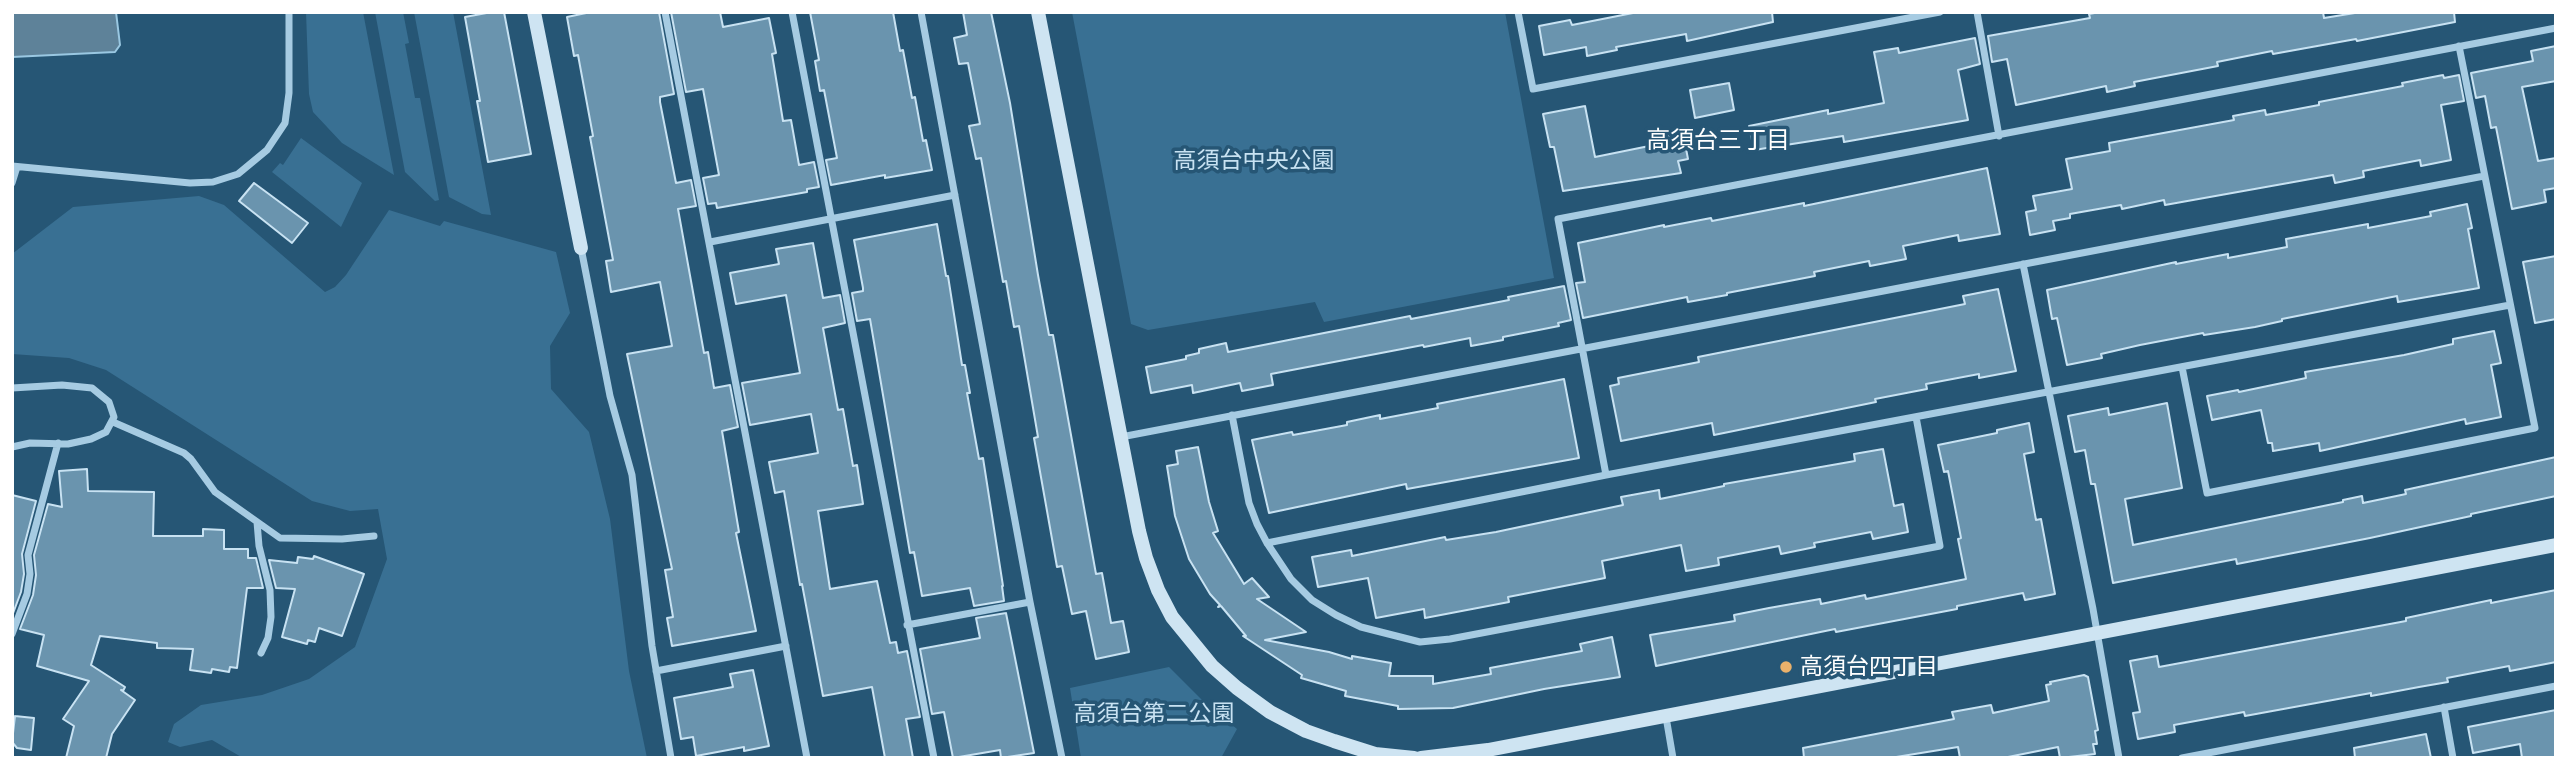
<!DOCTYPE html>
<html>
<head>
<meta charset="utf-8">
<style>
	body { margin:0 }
	#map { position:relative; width:2568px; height:770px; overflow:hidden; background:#265675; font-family:"Noto Sans",sans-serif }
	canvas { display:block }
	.frame { position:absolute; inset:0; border:14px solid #fff; pointer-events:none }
</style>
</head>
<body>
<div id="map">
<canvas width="2568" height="770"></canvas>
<div class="frame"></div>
</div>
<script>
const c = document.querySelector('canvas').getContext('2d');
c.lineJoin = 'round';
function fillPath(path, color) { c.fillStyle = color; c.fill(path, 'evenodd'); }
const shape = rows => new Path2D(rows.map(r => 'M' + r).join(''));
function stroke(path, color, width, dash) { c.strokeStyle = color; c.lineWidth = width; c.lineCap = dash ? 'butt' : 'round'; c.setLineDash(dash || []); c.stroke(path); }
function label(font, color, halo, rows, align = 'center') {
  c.font = font + ' "Noto Sans","Noto Sans JP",sans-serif'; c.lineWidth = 7; c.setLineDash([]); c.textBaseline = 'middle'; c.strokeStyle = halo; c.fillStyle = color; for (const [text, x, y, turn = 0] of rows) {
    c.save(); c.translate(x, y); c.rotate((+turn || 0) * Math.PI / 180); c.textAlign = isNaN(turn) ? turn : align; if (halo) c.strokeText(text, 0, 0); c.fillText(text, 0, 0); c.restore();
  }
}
const green = shape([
	[306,12,363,12,394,175,342,143,313,112,309,94],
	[375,12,403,12,409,43,405,44,415,98,420,98,439,200,435,201,405,172],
	[414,12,453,12,491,215,482,214,449,197],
	[1072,12,1505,12,1554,278,1324,322,1315,302,1148,330,1131,324],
	[301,138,362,183,341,227,272,172,280,163,283,165],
	[199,196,224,205,325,292,335,287,346,275,389,210,440,226,444,221,556,252,570,313,550,346,551,389,589,432,610,519,629,671,647,758,243,758,212,740,180,747,168,742,174,724,201,705,262,695,309,679,355,647,387,559,378,509,350,511,312,501,106,370,69,358,12,354,12,254,73,207],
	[1169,667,1203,701,1237,729,1221,758,1081,758,1070,688]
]);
const water = shape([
	[12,12,116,12,120,45,115,52,12,57,12,12]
]);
const building = shape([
	[492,12,504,12,531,154,488,162,477,101,480,101,465,17,492,12],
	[591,12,659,12,674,94,660,97,660,102,676,183,691,180,696,206,678,209,704,353,708,352,714,388,730,385,738,427,722,431,739,532,736,533,756,631,672,646,667,618,673,617,665,570,672,569,627,354,672,346,660,282,611,292,606,261,613,260,590,137,593,136,578,55,574,56,567,17,591,12],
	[671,12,720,12,723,27,769,18,776,53,772,54,783,121,791,120,799,165,814,162,819,187,807,189,807,192,717,208,716,203,708,204,703,178,719,175,703,89,686,92,671,12],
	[810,12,893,12,900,51,903,50,912,98,915,97,923,141,926,140,932,170,885,178,885,175,831,185,826,160,837,158,824,90,820,91,815,61,819,60,810,12],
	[963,12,991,12,1010,103,1038,275,1049,335,1053,335,1096,574,1102,573,1111,623,1123,621,1129,652,1096,659,1086,611,1072,614,1062,566,1057,567,1034,438,1038,437,1019,326,1014,327,1006,281,1003,282,981,158,976,159,969,126,980,124,968,63,959,64,954,38,967,35,963,12],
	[1638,12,1772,12,1773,22,1687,41,1686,34,1616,47,1617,50,1587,56,1586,47,1544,55,1539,26,1570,20,1572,25,1638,12],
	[2100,12,2323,12,2324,18,2361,12,2454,12,2455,22,2357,41,2356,39,2273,54,2272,51,2217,62,2218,66,2134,82,2135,86,2107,92,2106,86,2016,105,2007,59,1992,62,1988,36,2090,18,2089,14,2100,12],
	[1975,38,1980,64,1958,70,1968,120,1844,142,1843,136,1754,150,1749,126,1828,110,1828,114,1884,103,1874,52,1898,48,1899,53,1975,38],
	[2556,46,2556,81,2522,87,2538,161,2556,158,2556,188,2544,190,2546,202,2512,209,2496,127,2491,128,2485,96,2476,98,2471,73,2533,61,2531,51,2556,46],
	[2443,75,2444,78,2459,75,2464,101,2441,105,2451,160,2421,166,2420,160,2363,171,2364,177,2335,183,2333,175,2165,205,2164,200,2122,209,2121,205,2070,214,2070,218,2053,221,2055,230,2030,235,2026,212,2036,210,2033,196,2072,189,2066,159,2110,151,2109,143,2234,120,2233,116,2265,110,2266,115,2319,105,2319,102,2403,86,2402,83,2443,75],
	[1729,83,1734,110,1695,118,1690,90,1729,83],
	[1585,106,1595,157,1659,144,1658,138,1683,133,1688,159,1678,161,1681,173,1563,191,1554,147,1550,147,1543,114,1585,106],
	[1987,168,2000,234,1959,241,1958,235,1903,246,1906,259,1870,266,1869,261,1814,272,1815,276,1727,293,1727,295,1688,302,1687,297,1583,318,1576,283,1585,282,1578,243,1664,225,1664,227,1711,218,1712,221,1804,203,1804,206,1987,168],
	[254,183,308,223,292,243,239,201,254,183],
	[2467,204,2472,228,2468,229,2479,288,2398,302,2397,296,2282,319,2282,321,2255,327,2204,335,2203,333,2140,345,2101,354,2102,358,2067,365,2057,318,2052,319,2047,290,2176,262,2176,264,2228,254,2228,258,2287,247,2286,239,2368,224,2368,228,2431,216,2430,212,2467,204],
	[937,224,946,276,948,276,962,365,965,365,970,393,967,393,979,459,983,458,1003,586,1002,586,1004,601,974,606,970,588,922,596,914,552,910,553,870,319,857,321,852,293,863,291,863,288,854,240,937,224],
	[813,243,823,298,840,295,845,323,823,328,838,410,843,409,853,466,857,465,863,504,818,511,830,589,877,581,890,643,896,642,898,653,907,651,920,717,906,719,913,758,885,758,872,687,823,696,802,584,800,585,784,491,775,493,769,462,818,453,811,414,750,425,742,383,800,373,786,295,736,304,730,273,779,264,776,249,813,243],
	[2556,256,2556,319,2535,323,2523,262,2556,256],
	[1564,286,1571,320,1558,323,1559,326,1503,337,1503,340,1471,346,1470,338,1424,347,1423,345,1271,374,1273,385,1242,391,1240,383,1193,393,1192,385,1151,393,1146,367,1186,359,1186,356,1199,353,1199,349,1226,343,1228,352,1410,316,1411,319,1509,300,1508,297,1564,286],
	[1998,289,2016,371,1979,378,1979,374,1926,384,1927,389,1875,399,1876,402,1714,435,1712,423,1621,441,1610,386,1619,384,1618,378,1699,362,1698,357,1965,304,1963,296,1998,289],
	[2494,331,2501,363,2491,365,2501,417,2466,424,2465,419,2320,451,2319,443,2273,451,2272,443,2268,443,2261,410,2212,420,2207,396,2238,390,2239,392,2306,378,2305,372,2404,355,2453,344,2453,339,2494,331],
	[1564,379,1579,458,1407,489,1406,484,1269,513,1252,440,1292,432,1293,435,1347,425,1347,422,1380,415,1380,419,1438,408,1437,404,1564,379],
	[2167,403,2182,488,2125,499,2133,545,2343,502,2343,500,2362,496,2363,503,2406,494,2405,490,2556,457,2556,496,2471,514,2471,516,2370,538,2237,564,2236,559,2113,583,2095,484,2091,484,2085,450,2075,452,2068,416,2108,408,2109,415,2167,403],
	[2029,423,2034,452,2024,454,2036,520,2041,519,2055,594,2025,600,2023,593,1957,606,1957,609,1836,632,1835,629,1656,666,1650,635,1735,621,1734,615,1769,608,1820,599,1821,604,1865,595,1866,599,1966,579,1958,539,1961,538,1948,471,1944,472,1938,445,1997,433,1997,430,2029,423],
	[1198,447,1209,502,1218,531,1213,533,1244,584,1252,578,1269,597,1257,599,1306,632,1265,640,1329,652,1352,659,1352,656,1391,663,1389,676,1433,676,1433,684,1491,674,1490,668,1582,651,1580,644,1612,637,1620,677,1544,689,1453,708,1398,709,1398,706,1345,696,1346,691,1301,678,1302,675,1243,636,1246,636,1221,606,1218,607,1220,605,1210,594,1189,559,1175,516,1167,466,1178,464,1176,451,1198,447],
	[1883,449,1894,506,1903,504,1908,532,1873,539,1871,532,1814,543,1815,547,1781,554,1779,546,1718,558,1719,565,1686,571,1681,545,1602,561,1605,578,1508,597,1509,602,1425,618,1424,609,1376,618,1368,578,1318,587,1312,557,1351,550,1352,556,1445,537,1446,540,1496,532,1623,505,1621,497,1659,490,1660,499,1724,486,1724,484,1855,461,1854,454,1883,449],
	[87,469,88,491,154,492,153,536,203,536,203,529,224,530,224,549,248,549,248,558,256,558,263,588,247,588,237,668,230,667,229,672,212,669,211,673,190,670,193,649,157,648,157,643,100,636,91,665,125,687,123,691,121,690,135,700,112,734,106,758,66,758,74,726,63,719,89,681,37,666,44,635,20,629,33,595,36,575,34,555,48,504,62,507,59,471,87,469],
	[12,495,36,501,22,554,24,574,21,592,12,616,12,495],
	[314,556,364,574,342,636,319,628,315,642,308,640,307,644,282,637,295,589,276,588,269,560,297,563,298,557,313,559,314,556],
	[2556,590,2556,662,2510,671,2509,666,2447,678,2448,682,2419,687,2371,696,2371,693,2245,716,2244,712,2174,725,2175,732,2138,739,2133,713,2140,712,2130,661,2157,656,2159,667,2406,621,2406,618,2491,600,2491,603,2556,590],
	[1006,613,1034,753,1001,758,1000,750,953,758,944,712,932,714,920,649,980,638,976,618,1006,613],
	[753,670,769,746,744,751,744,747,696,756,693,737,681,739,674,698,733,687,730,674,753,670],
	[2084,675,2088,677,2098,730,2095,731,2097,744,2093,744,2095,754,2060,758,2058,747,2003,758,1960,758,1958,747,1890,758,1804,758,1803,748,1954,719,1952,712,1991,705,1993,713,2049,701,2046,685,2051,684,2050,682,2084,675],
	[2556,710,2556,758,2522,758,2520,744,2473,753,2468,727,2556,710],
	[15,716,34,718,31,750,17,748,12,742,15,716],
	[2426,734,2431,758,2355,758,2354,748,2426,734]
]);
const street = shape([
	[665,12,807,758],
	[792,12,934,758],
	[921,12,1030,602,1062,758],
	[1518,12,1533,89,1940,12],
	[1977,12,1999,136],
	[12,166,190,183,213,182,238,174,267,150,285,123,289,93,289,12],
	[12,183,17,167],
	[710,242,955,195],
	[581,248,610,396,632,475,652,646,671,758],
	[2023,264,2093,609,2119,758],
	[2182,367,2207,493,2535,428,2459,46],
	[12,388,62,385,92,388,109,402,114,417,106,432,91,439,68,444,30,443,12,447],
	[1232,415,1249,503,1257,524,1267,543,1291,579,1312,600,1336,615,1361,627,1420,642,1450,639,1940,546,1916,417],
	[113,422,184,453,191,459,215,492,280,538,342,539,374,536],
	[1121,437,2484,176],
	[1606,475,1558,219,2556,28],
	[257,522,259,546,270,590,271,617,268,638,261,653],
	[1267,543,1606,475,2510,305],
	[907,625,1030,602],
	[12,634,27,594,30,574,28,555,58,443],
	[656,671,786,646],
	[2444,707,2453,758],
	[1666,717,1673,758],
	[2182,758,2556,686]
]);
const secondary = shape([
	[534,12,581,248],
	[1038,12,1139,531,1146,558,1158,590,1172,617,1212,666,1237,688,1270,712,1306,731,1334,741,1375,754,1414,758],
	[1421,758,1488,750,2556,545]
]);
const markers = [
	[1786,667,7,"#eab16b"]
];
const parkNames = [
	["高須台中央公園",1254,161],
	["高須台第二公園",1154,714]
];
const poiNames = [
	["高須台四丁目",1800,667]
];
const neighbourhoodNames = [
	["高須台三丁目",1718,141]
];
fillPath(green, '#397093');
fillPath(water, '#5e8299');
stroke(water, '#9ac8e2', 2);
fillPath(building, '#6a94ae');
stroke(building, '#c8e2f2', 2);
stroke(street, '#a6cbe2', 7);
stroke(secondary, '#cee4f2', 14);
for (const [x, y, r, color] of markers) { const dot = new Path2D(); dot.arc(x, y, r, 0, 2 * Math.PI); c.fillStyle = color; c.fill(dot); stroke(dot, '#265675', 2.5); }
label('23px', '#c8e2f2', '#265675', parkNames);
label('23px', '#fff', '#265675', poiNames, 'left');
label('24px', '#fff', '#265675', neighbourhoodNames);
</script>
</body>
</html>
